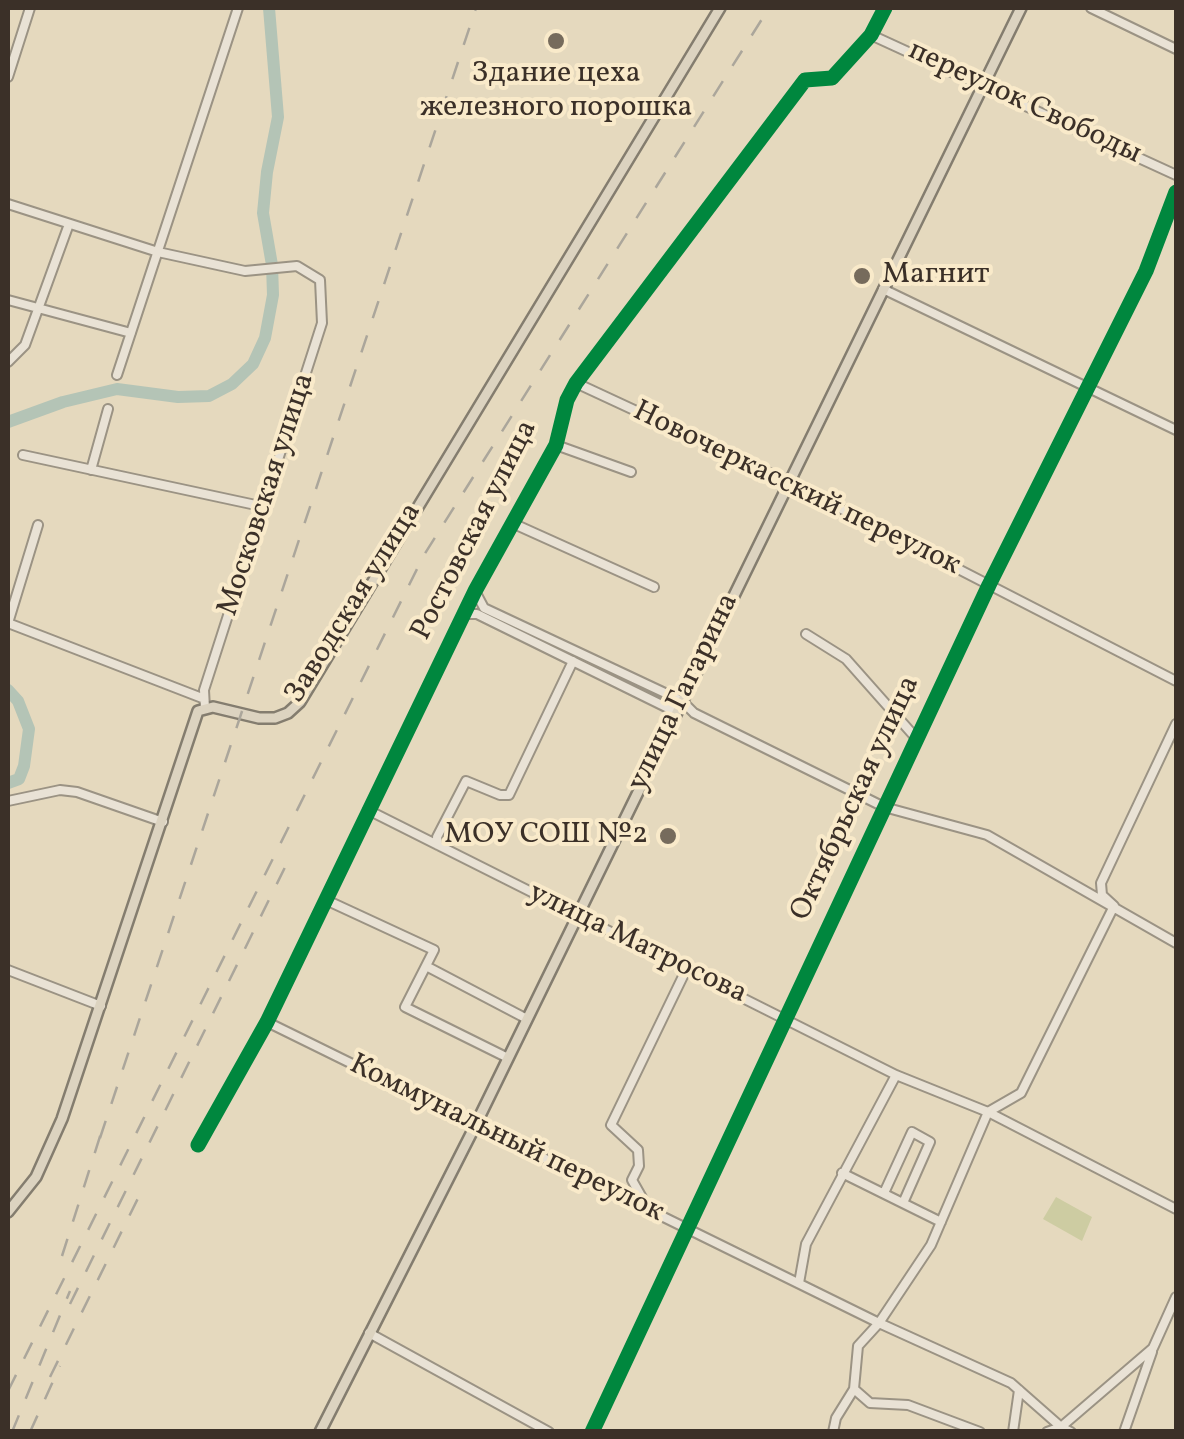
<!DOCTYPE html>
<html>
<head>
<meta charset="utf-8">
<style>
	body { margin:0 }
	#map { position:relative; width:1184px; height:1439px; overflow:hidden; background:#e5d9be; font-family:Vollkorn,serif }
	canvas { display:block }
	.frame { position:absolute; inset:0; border:10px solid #3b3028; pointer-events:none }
</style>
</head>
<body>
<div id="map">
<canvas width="1184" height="1439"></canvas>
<div class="frame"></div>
</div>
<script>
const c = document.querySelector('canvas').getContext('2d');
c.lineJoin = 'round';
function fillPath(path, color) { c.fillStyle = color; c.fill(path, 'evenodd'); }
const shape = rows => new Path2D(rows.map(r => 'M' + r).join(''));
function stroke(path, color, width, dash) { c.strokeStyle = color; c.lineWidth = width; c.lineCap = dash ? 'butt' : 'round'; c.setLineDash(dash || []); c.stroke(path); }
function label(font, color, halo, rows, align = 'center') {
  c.font = font + ' Vollkorn,serif'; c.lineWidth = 8; c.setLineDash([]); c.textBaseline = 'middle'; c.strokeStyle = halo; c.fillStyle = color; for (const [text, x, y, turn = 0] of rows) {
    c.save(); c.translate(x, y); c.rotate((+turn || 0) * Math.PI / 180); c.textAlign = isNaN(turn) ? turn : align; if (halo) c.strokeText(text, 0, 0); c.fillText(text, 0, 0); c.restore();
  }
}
const green = shape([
	[1056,1197,1092,1217,1082,1241,1043,1219]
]);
const river = shape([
	[8,422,63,402,117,389,178,397,209,396,232,384,253,364,265,338,273,295,272,265,263,213,267,172,278,117,269,8],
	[8,690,18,701,29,729,24,766,19,779,8,783]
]);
const minor = shape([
	[1091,8,1176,49],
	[871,35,1176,175],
	[8,77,30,8],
	[8,204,158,252,245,271,297,266,320,280,322,323,204,690,205,708],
	[883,289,1176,430],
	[8,300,131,333],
	[8,362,25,345,69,224],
	[117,375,238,8],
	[576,383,789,482,1176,681],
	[556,445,631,472],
	[23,455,265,507],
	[91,470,108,409],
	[512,523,654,587],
	[475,591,484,608,682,701,694,713,884,807,987,835,1176,943],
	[464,614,477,614,676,712],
	[8,623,202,698],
	[8,623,38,525],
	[806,634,846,659,916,738],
	[8,801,60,790,77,792,163,822],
	[368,810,896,1075,988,1112,1176,1209],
	[438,845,437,837,466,781,500,795,509,795,573,661],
	[326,900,434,950,405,1007,508,1058],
	[426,966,527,1019],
	[8,970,101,1006],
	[267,1022,879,1323,1011,1383,1061,1427,1071,1432],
	[198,1145,267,1022,475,591,556,445,567,400,576,383,805,80,832,78,871,35,885,8],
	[842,1173,941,1222],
	[884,1193,912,1132,930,1142,903,1203],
	[649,1210,632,1180,639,1166,638,1150,611,1125,686,970],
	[799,1283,806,1244,896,1075],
	[369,1333,549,1432],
	[854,1389,870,1403,908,1405,980,1432],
	[592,1432,989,585,1146,271,1176,192],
	[833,1432,836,1418,854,1389,858,1346,879,1323,931,1245,988,1112,1021,1093,1114,906,1102,895,1101,883,1176,724],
	[1013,1432,1019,1390],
	[1047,1432,1061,1427,1153,1348,1176,1297],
	[1124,1432,1152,1352]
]);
const major = shape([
	[8,1212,36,1177,62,1119,198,711,213,707,259,718,275,718,288,713,300,702,720,8],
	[320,1432,475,1126,1021,8]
]);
const rail = shape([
	[100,1138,476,8],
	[62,1256,103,1127],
	[70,1304,292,853],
	[50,1377,145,1184],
	[8,1391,424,555,769,8],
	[12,1432,70,1291],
	[30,1432,60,1366]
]);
const cycleway = shape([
	[198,1145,267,1022,475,591,556,445,567,400,576,383,805,80,832,78,871,35,885,8],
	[592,1432,989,585,1146,271,1176,192]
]);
const markers = [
	[556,41,10,"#766b5c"],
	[862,276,10,"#766b5c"],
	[668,836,10,"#766b5c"]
];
const poiNames = [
	["Здание цеха",556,75],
	["железного порошка",556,109],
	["Магнит",882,276,"left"],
	["МОУ СОШ №2",648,836,"right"]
];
const streetNames = [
	["переулок Свободы",1024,104,25],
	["Новочеркасский переулок",796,490,26],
	["Московская улица",268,495,-72],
	["Ростовская улица",476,531,-63],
	["Заводская улица",355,604,-58],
	["улица Гагарина",685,693,-64],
	["Октябрьская улица",857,799,-65],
	["улица Матросова",637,945,26],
	["Коммунальный переулок",506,1140,26]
];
fillPath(green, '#cdcca2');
stroke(river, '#b4c4b6', 12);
stroke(minor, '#9b9384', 12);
stroke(major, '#847d6f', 14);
stroke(minor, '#e9e2d5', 8);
stroke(major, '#dcd3c0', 9);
stroke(rail, '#aba69b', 2.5, [18, 18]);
stroke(cycleway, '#00873e', 15);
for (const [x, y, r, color] of markers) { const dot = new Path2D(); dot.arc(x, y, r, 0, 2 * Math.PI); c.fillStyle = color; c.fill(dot); stroke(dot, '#f9eaca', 4); }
label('30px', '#3b3028', '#f9eaca', poiNames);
label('30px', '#3b3028', '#f9eaca', streetNames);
</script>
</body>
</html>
